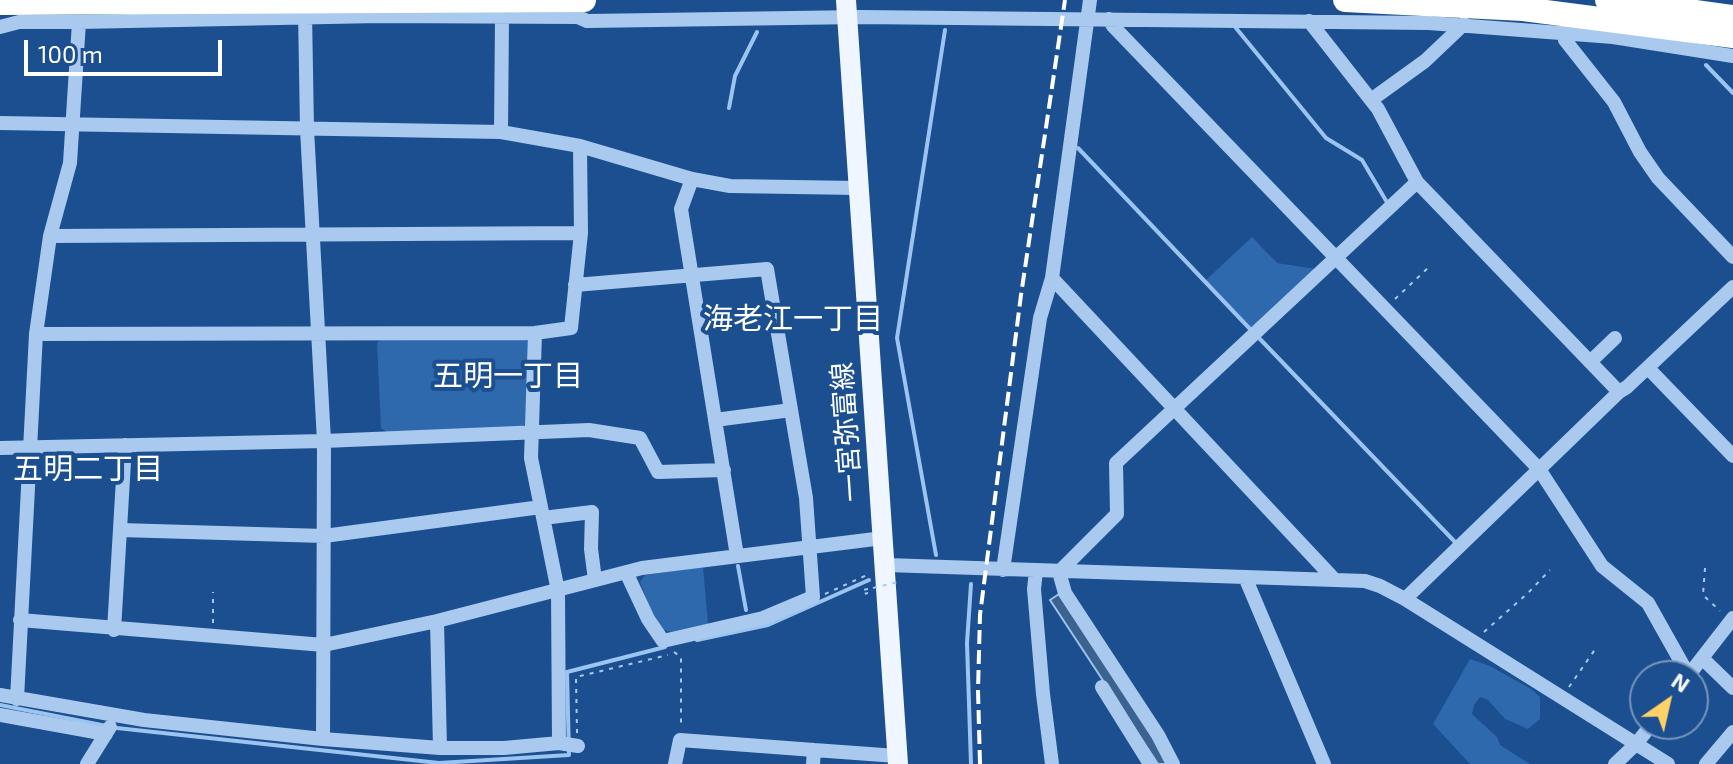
<!DOCTYPE html>
<html>
<head>
<meta charset="utf-8">
<style>
	body { margin:0 }
	#map { position:relative; width:1733px; height:764px; overflow:hidden; background:#1b4f8f; font-family:"Exo 2",sans-serif }
	canvas { display:block }
	.north { position:absolute; left:1629px; top:660px; width:80px; height:80px; box-sizing:border-box; background:#1b4f8f; border:2px solid #7695bc; border-radius:50%; rotate:34deg; font-size:22px; font-weight:700; line-height:32px; text-align:center; color:#fff }
	.north::after { content:''; display:block; margin:auto; width:28px; height:36px; background:#ffd166; clip-path:polygon(50% 0,100% 100%,50% 72%,0 100%) }
	.scale { position:absolute; left:24px; top:40px; width:198px; height:36px; box-sizing:border-box; border:4px solid #fff; border-top:0; padding-left:10px; font-size:24px; line-height:28px; white-space:nowrap; color:#fff; -webkit-text-stroke:6px #1b4f8f; paint-order:stroke }
</style>
</head>
<body>
<div id="map">
<canvas width="1733" height="764"></canvas>
<div class="north">N</div>
<div class="scale">100 m</div>
</div>
<script>
const c = document.querySelector('canvas').getContext('2d');
c.lineJoin = 'round';
function fillPath(path, color) { c.fillStyle = color; c.fill(path, 'evenodd'); }
const shape = rows => new Path2D(rows.map(r => 'M' + r).join(''));
function stroke(path, color, width, dash) { c.strokeStyle = color; c.lineWidth = width; c.lineCap = dash ? 'butt' : 'round'; c.setLineDash(dash || []); c.stroke(path); }
function label(font, color, halo, rows, align = 'center') {
  c.font = font + ' "Exo 2","Noto Sans JP",sans-serif'; c.lineWidth = 8; c.setLineDash([]); c.textBaseline = 'middle'; c.strokeStyle = halo; c.fillStyle = color; for (const [text, x, y, turn = 0] of rows) {
    c.save(); c.translate(x, y); c.rotate((+turn || 0) * Math.PI / 180); c.textAlign = isNaN(turn) ? turn : align; if (halo) c.strokeText(text, 0, 0); c.fillText(text, 0, 0); c.restore();
  }
}
const green = shape([
	[1252,237,1277,263,1316,269,1254,330,1206,280],
	[382,338,523,338,528,342,526,423,521,428,388,433,381,428,377,343],
	[703,567,708,624,671,632,662,629,649,606,640,582,645,575],
	[1470,659,1490,666,1531,689,1540,697,1540,719,1528,729,1505,719,1488,700,1480,697,1474,705,1472,714,1497,737,1500,745,1530,764,1470,764,1433,724]
]);
const water = shape([
	[1059,594,1161,749,1168,764,1158,764,1050,600,1059,594]
]);
const stream = shape([
	[1236,28,1326,138,1362,160,1388,204],
	[1706,65,1733,93],
	[729,108,735,76,757,32],
	[1078,148,1251,330],
	[1259,338,1455,542],
	[936,555,897,338,945,30],
	[738,566,746,610],
	[971,584,967,643,971,764],
	[697,640,768,625,869,580],
	[0,705,117,728,439,763,569,755,567,672,665,647]
]);
const path = shape([
	[1395,299,1429,267],
	[1705,568,1703,595,1720,611],
	[868,589,863,590,864,594,868,593],
	[825,594,867,575],
	[213,623,213,592],
	[1484,632,1528,593,1550,570],
	[674,652,681,657,681,725],
	[1569,687,1596,648],
	[577,733,576,677,668,655]
]);
const minor = shape([
	[305,12,307,129,324,441,323,739],
	[1109,19,1113,26,1539,469,1602,566,1648,603,1689,676],
	[0,27,19,22,79,22],
	[1564,31,1565,40,1614,102,1640,152,1658,178,1733,257],
	[1371,100,1425,61,1464,24],
	[0,123,501,132,580,146,692,179,730,186,857,188],
	[501,132,502,17],
	[692,179,681,209,737,556],
	[1417,182,1619,392],
	[50,236,581,233],
	[1052,278,1334,579],
	[575,285,767,269,806,498,813,597,763,618,663,641,648,619,626,572],
	[36,334,535,333,571,328,581,233,580,146],
	[1590,362,1615,338],
	[1648,368,1733,456],
	[715,420,791,410],
	[0,448,324,441,589,430,640,438,658,472,724,470],
	[543,518,592,512,591,549,595,580],
	[120,530,324,536,541,507],
	[886,565,1365,581,1380,586,1405,599,1668,764],
	[1003,570,1040,318,1052,278,1090,0],
	[1036,571,1034,589,1043,694,1052,764],
	[1059,572,1117,514,1116,463,1417,182,1378,109,1309,21],
	[1059,572,1065,593,1158,735,1173,764],
	[1245,577,1324,764],
	[1405,599,1619,392,1627,387,1733,287],
	[20,620,324,645,437,621,642,568,883,538],
	[437,621,440,748],
	[114,630,125,445],
	[1702,658,1733,688],
	[1688,676,1733,618],
	[1102,687,1150,764],
	[0,695,144,720,323,739,440,748,504,748,559,743,558,591,531,458,535,333],
	[17,699,36,334,50,236,70,163,79,22,379,16,578,17,587,21,860,17,1429,23,1613,37,1733,56],
	[0,715,106,734],
	[559,743,578,746],
	[814,750,897,756],
	[87,764,110,727],
	[675,764,680,740,814,750,813,764],
	[1615,764,1636,744,1652,724],
	[1706,764,1733,732]
]);
const major = shape([
	[846,0,898,764]
]);
const highway = shape([
	[1345,0,1523,9,1733,36],
	[1607,0,1733,17]
]);
const rail = shape([
	[980,764,978,690,980,615,1021,295,1065,0]
]);
const pathBridge = shape([
	[873,588,902,581]
]);
const highwayBridge = shape([
	[0,3,584,0]
]);
const streetNames = [
	["一宮弥富線",847,432,-94]
];
const neighbourhoodNames = [
	["海老江一丁目",793,319],
	["五明一丁目",508,376],
	["五明二丁目",88,469]
];
fillPath(green, '#2e69ad');
fillPath(water, '#3c6290');
stroke(water, '#9cc4f0', 2);
stroke(stream, '#9cc4f0', 4);
stroke(path, '#a9c9ee', 2, [4, 6]);
stroke(minor, '#a9c9ee', 14);
stroke(major, '#f0f6ff', 20);
stroke(highway, '#fff', 24);
stroke(rail, '#fff', 4, [14, 6]);
stroke(pathBridge, '#a9c9ee', 2, [4, 6]);
stroke(highwayBridge, '#fff', 24);
label('28px', '#fff', '#1b4f8f', streetNames);
label('30px', '#fff', '#1b4f8f', neighbourhoodNames);
</script>
</body>
</html>
